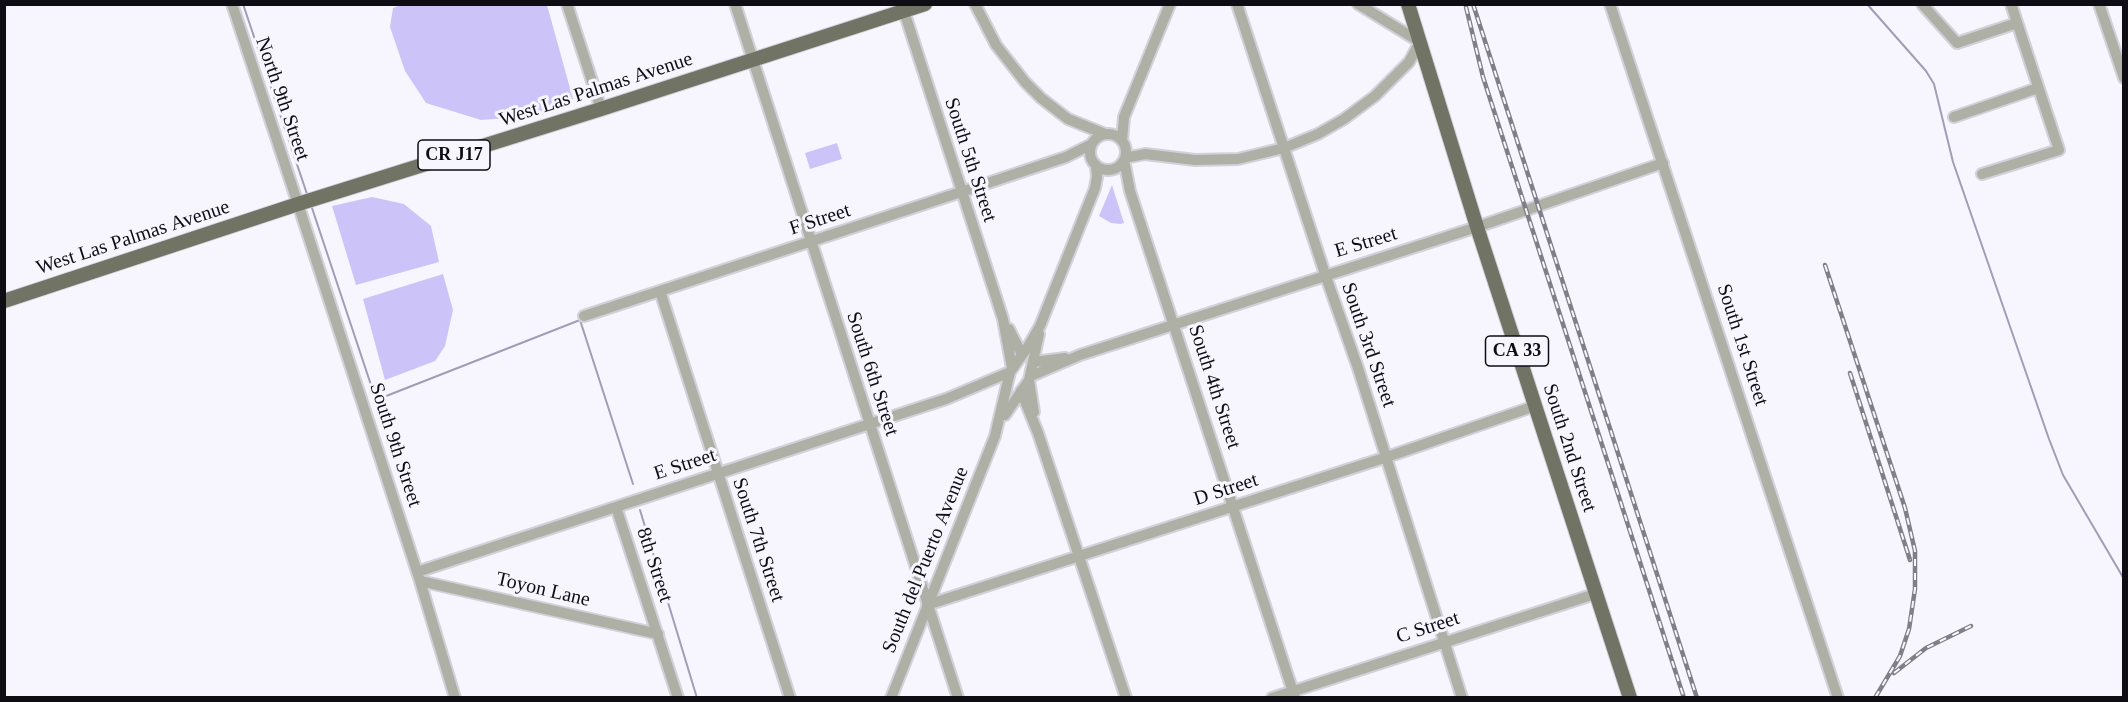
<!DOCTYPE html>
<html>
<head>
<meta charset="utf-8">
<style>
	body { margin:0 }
	#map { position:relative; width:2128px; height:702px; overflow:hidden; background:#f7f6ff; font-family:Georgia,serif }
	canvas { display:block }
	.frame { position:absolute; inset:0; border:6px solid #0e0d14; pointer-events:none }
</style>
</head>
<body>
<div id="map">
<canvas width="2128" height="702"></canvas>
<div class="frame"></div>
</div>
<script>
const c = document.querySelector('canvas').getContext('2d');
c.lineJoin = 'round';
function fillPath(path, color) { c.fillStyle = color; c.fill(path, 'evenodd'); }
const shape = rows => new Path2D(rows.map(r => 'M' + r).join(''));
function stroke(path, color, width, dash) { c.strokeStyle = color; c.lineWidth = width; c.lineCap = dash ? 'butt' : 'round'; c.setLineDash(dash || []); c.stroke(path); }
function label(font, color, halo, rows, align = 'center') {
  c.font = font + ' Georgia,serif'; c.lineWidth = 6; c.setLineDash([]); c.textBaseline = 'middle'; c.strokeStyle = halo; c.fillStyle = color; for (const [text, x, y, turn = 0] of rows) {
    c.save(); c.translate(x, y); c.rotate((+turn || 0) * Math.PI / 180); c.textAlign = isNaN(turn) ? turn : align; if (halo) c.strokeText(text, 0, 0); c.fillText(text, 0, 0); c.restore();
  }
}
const green = shape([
	[403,4,547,5,573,99,535,116,481,120,426,103,405,71,390,27,393,8],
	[837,143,842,159,810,169,805,153],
	[1112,185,1124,223,1121,224,1111,223,1099,216],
	[372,197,404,204,431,226,439,262,356,285,332,206],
	[443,274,453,310,445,346,435,361,385,380,363,299]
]);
const stream = shape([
	[243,4,308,197],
	[1867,4,1926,71,1934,84,1953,162,2049,439,2063,475,2124,579],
	[311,205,376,400,580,320,633,484],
	[640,510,697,698]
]);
const minor = shape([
	[232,4,298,204,420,581,455,698],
	[567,4,601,109],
	[735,4,958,698],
	[975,4,996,45,1025,82,1041,98,1068,119,1105,134],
	[1237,4,1325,274,1358,368,1462,698],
	[1610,4,1838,698],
	[1922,4,1957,43,2017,23],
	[2099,4,2124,78],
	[902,5,1003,319,1012,368],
	[1954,117,2038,88],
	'1090 152a18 18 0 1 1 36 0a18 18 0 1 1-36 0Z',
	[1122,140,1124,117,1170,4],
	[1125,158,1145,154,1195,160,1238,159,1284,148,1318,134,1344,119,1375,96,1409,62,1420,42,1358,4],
	[1124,160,1130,191,1295,698],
	[1982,174,2059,150,2011,4],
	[660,291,790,698],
	[584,316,961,192,1066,157,1092,144],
	[1009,329,1022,355],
	[1034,362,1065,358],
	[1031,376,1080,355,1477,227,1663,163],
	[1029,380,1034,412],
	[1021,391,1038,433,1126,698],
	[1005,415,1029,380,1039,334],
	[616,507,678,698],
	[417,572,946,399,1010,372],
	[420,581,658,634],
	[927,605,1387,457,1535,406],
	[891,698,995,436,1010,372,1029,345,1040,326,1095,188,1097,177,1096,165],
	[1272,698,1595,594]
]);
const major = shape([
	[1408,4,1477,227,1630,698],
	[4,301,298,204,601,109,925,4]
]);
const rail = shape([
	[1473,4,1697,698],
	[1466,7,1483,77,1684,698],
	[1825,265,1905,508,1915,551,1915,589,1909,629,1900,656,1875,698],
	[1850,373,1910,560],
	[1894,673,1926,648,1971,626]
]);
const shields = [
	[454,155,72],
	[1517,351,63]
];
const shieldNames = [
	["CR J17",454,155],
	["CA 33",1517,351]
];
const streetNames = [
	["West Las Palmas Avenue",596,90,-18],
	["North 9th Street",282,99,71],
	["South 5th Street",970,160,72],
	["F Street",820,220,-18],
	["West Las Palmas Avenue",133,238,-18],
	["E Street",1366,243,-17],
	["South 3rd Street",1368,345,71],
	["South 1st Street",1742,345,72],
	["South 6th Street",872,374,72],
	["South 4th Street",1214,387,72],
	["South 9th Street",395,445,72],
	["South 2nd Street",1569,448,72],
	["E Street",685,465,-18],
	["D Street",1226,490,-18],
	["South 7th Street",758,540,72],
	["South del Puerto Avenue",926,560,-68],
	["8th Street",654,565,72],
	["Toyon Lane",543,590,13],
	["C Street",1428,628,-18]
];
fillPath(green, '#ccc3f8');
stroke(stream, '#a19db7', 2);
stroke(minor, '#d2d1d9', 14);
stroke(major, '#d2d1d9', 16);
stroke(minor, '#aeb0a6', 10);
stroke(major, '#717464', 14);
stroke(rail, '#807f87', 4.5);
stroke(rail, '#f7f6ff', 2, [7]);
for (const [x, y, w] of shields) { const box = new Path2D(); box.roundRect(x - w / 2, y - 15, w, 30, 4.5); c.fillStyle = '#f7f6ff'; c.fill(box); stroke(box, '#0e0d14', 1.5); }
label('bold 18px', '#0e0d14', null, shieldNames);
label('20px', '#0e0d14', '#f7f6ff', streetNames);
</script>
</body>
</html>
